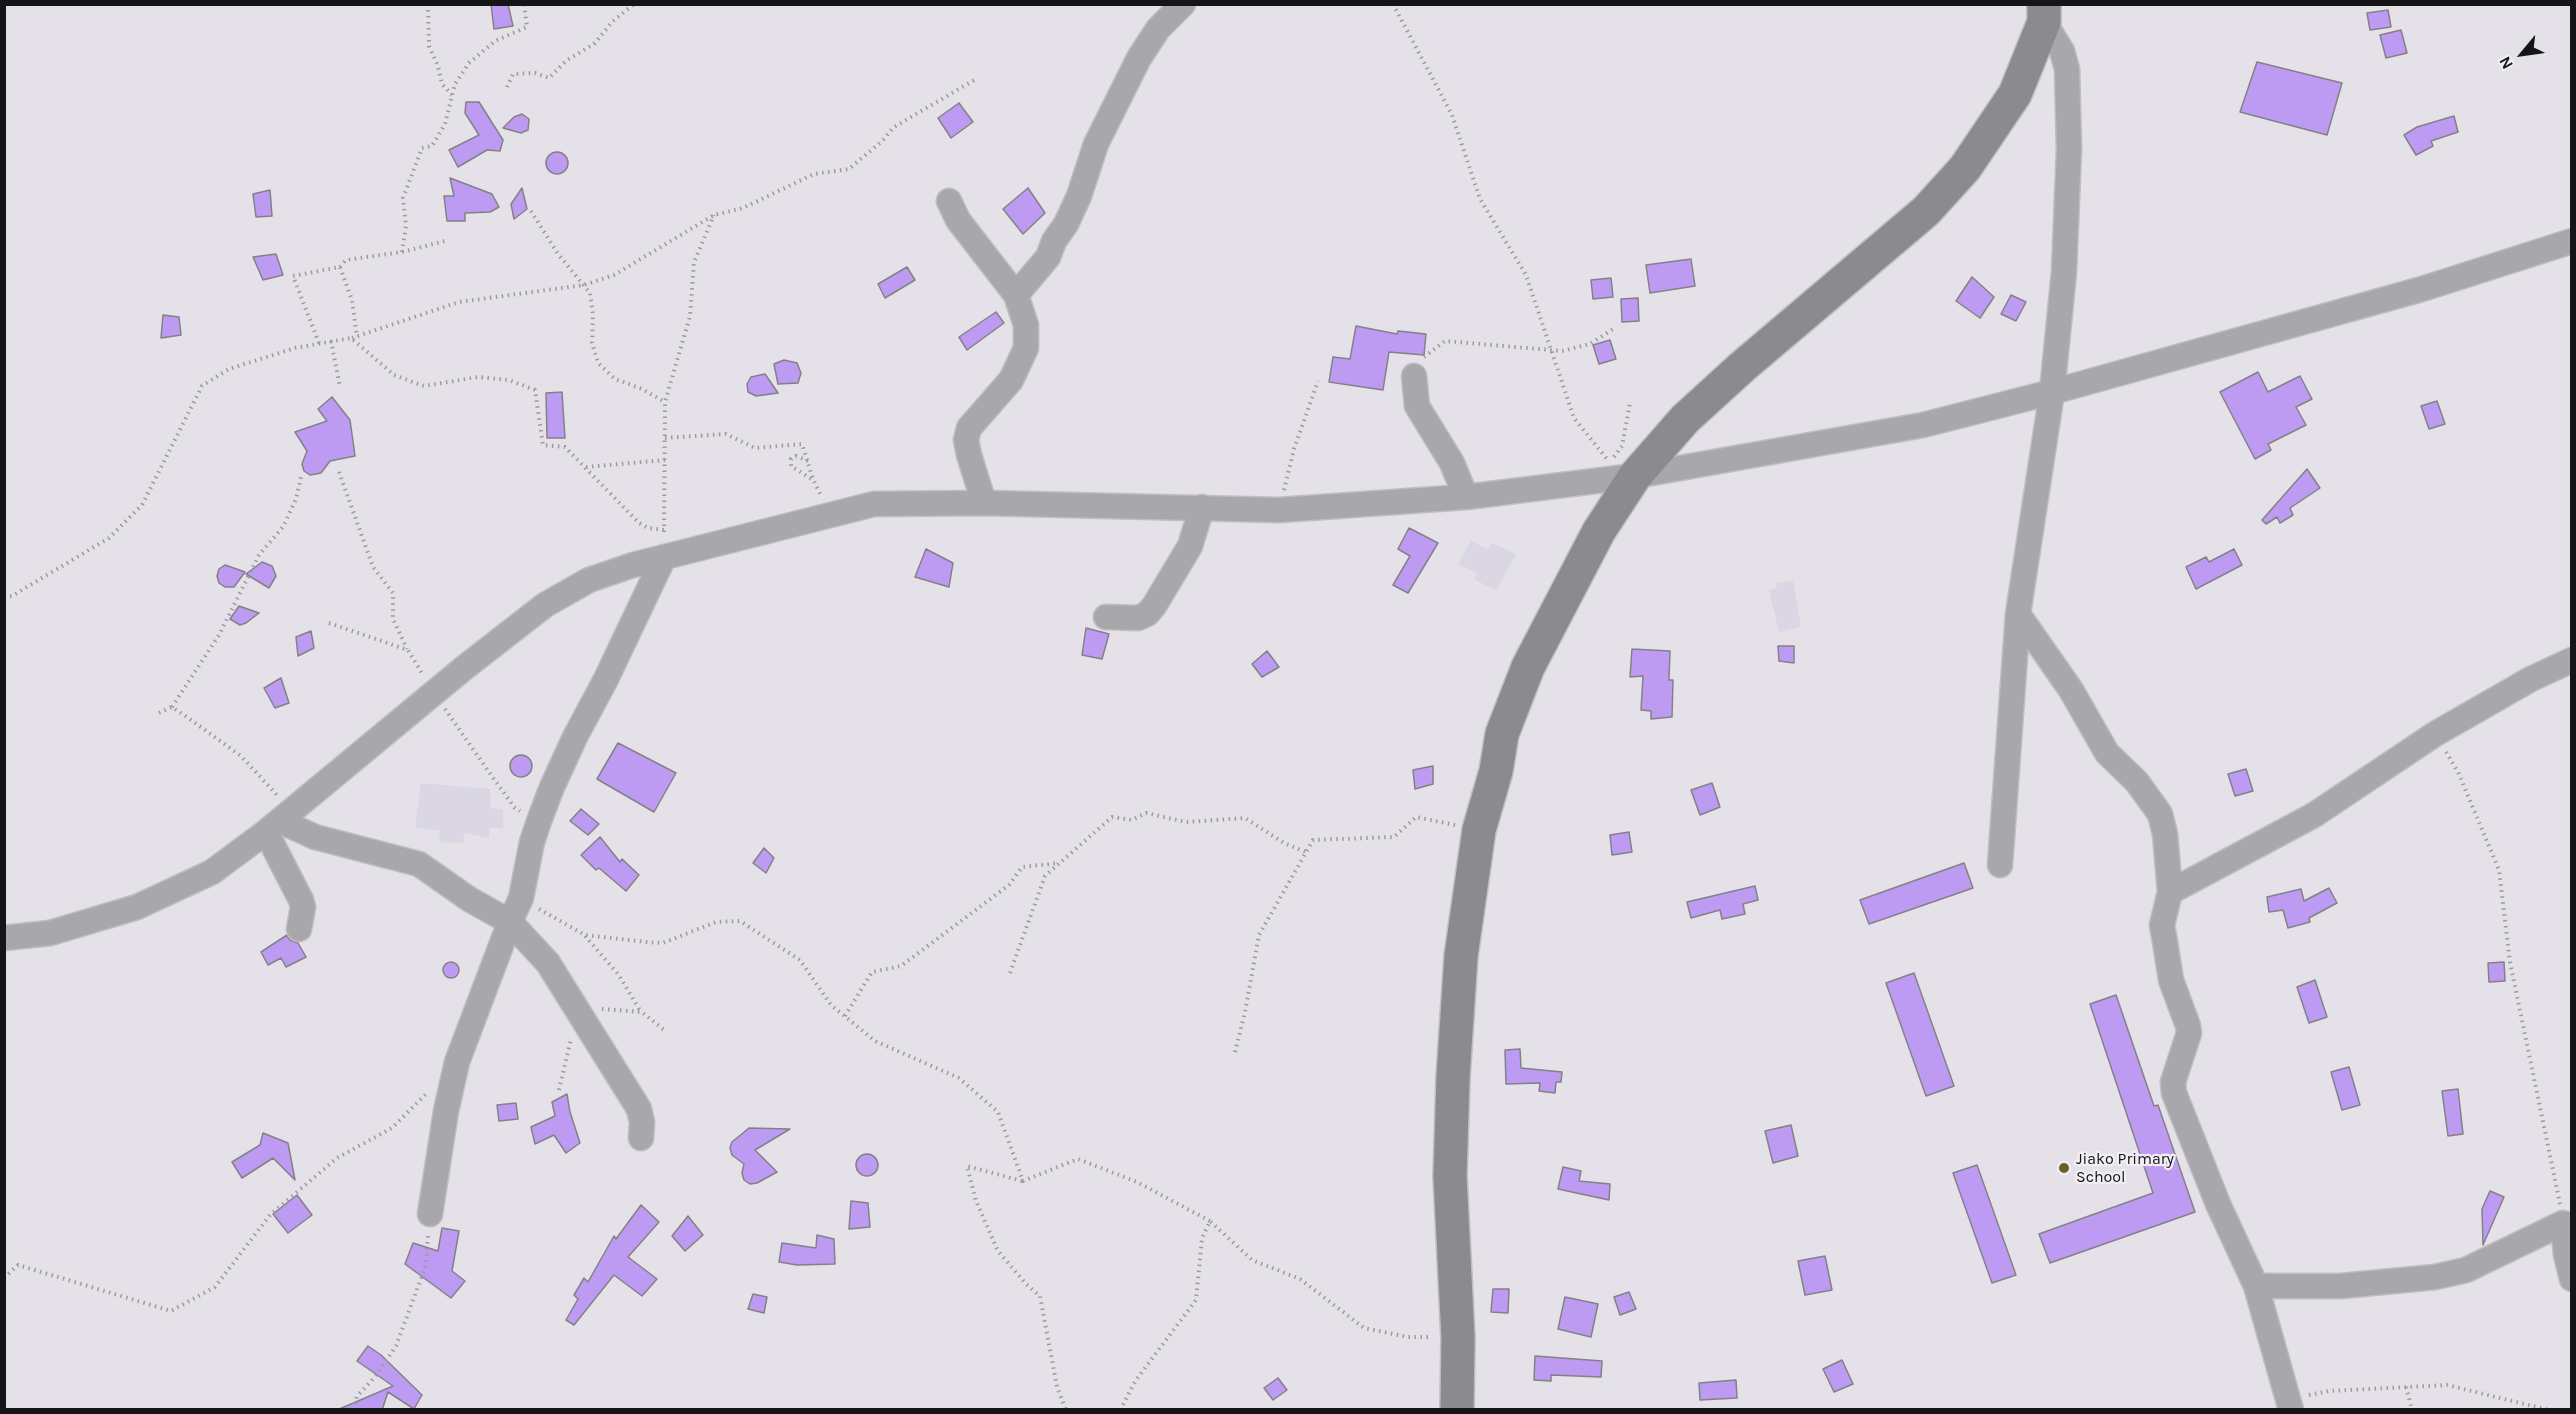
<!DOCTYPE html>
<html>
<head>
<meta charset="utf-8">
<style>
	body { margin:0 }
	#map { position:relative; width:2576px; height:1414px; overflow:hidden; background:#e4e2e8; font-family:Karla,sans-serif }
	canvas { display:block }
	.frame { position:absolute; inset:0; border:6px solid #151416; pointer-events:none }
	.north { position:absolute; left:2492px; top:24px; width:60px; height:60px; -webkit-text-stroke:4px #f1eff5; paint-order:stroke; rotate:241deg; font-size:16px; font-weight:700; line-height:24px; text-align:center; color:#151416 }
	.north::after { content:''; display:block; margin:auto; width:21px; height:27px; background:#151416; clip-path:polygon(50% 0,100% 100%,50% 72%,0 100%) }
</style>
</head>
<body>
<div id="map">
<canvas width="2576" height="1414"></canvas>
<div class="frame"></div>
<div class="north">N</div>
</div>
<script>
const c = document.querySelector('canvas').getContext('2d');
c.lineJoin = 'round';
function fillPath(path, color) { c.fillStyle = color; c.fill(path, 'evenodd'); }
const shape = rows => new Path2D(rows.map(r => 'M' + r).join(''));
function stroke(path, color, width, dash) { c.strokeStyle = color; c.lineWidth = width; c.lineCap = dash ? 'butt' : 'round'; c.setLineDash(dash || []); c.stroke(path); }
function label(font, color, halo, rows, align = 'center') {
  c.font = font + ' Karla,sans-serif'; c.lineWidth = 4.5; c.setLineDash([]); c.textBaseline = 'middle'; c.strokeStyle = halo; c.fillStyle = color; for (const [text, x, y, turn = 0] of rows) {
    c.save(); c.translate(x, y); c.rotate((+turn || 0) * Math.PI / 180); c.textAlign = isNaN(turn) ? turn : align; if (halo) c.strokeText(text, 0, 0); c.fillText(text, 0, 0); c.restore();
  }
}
const built = shape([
	[1471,541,1488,549,1492,543,1516,554,1496,591,1474,579,1477,573,1458,564],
	[1793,581,1801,627,1779,632,1769,590,1776,588,1777,583],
	[421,783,490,789,491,808,503,809,503,829,490,827,489,838,464,833,463,843,439,842,440,831,415,827]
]);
const building = shape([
	[491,4,508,4,513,26,494,29,491,4],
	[2388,10,2391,27,2370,30,2367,13,2388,10],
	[2401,30,2407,53,2386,58,2380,35,2401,30],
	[2257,62,2342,83,2327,135,2240,112,2257,62],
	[466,102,479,102,503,140,500,151,487,150,458,167,449,150,479,135,465,113,466,102],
	[959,103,973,122,951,138,938,118,959,103],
	[522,114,529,119,528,130,521,133,503,128,514,117,522,114],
	[2454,116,2458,132,2431,141,2433,146,2416,155,2404,135,2417,127,2454,116],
	'546 163a11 11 0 1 1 22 0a11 11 0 1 1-22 0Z',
	[450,178,492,194,499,207,490,212,465,213,465,221,447,221,444,196,454,196,450,178],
	[522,188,527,209,514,219,511,204,522,188],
	[1028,188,1045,213,1023,234,1003,209,1028,188],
	[270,190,272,216,256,217,253,194,270,190],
	[276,254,283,275,263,280,253,257,276,254],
	[1691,259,1695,286,1650,293,1646,265,1691,259],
	[907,267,915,280,885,298,878,284,907,267],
	[1972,277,1994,297,1980,318,1956,301,1972,277],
	[1611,278,1613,297,1593,299,1591,280,1611,278],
	[2011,295,2026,302,2016,321,2001,314,2011,295],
	[1638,298,1639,321,1622,322,1621,299,1638,298],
	[996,312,1004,323,967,350,959,337,996,312],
	[163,315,179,317,181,335,161,338,163,315],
	[1356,326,1397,334,1398,331,1426,334,1424,355,1389,352,1383,390,1329,382,1333,357,1350,359,1356,326],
	[1610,340,1616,359,1599,364,1593,345,1610,340],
	[784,360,797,363,801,373,798,383,778,384,774,364,784,360],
	[2258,372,2268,392,2300,376,2312,399,2296,407,2306,425,2268,444,2271,450,2255,459,2220,392,2258,372],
	[765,374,778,393,756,396,748,392,747,384,751,377,765,374],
	[562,392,565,438,547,438,546,393,562,392],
	[332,397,350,420,355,456,330,461,321,473,310,475,304,471,302,464,307,451,295,432,327,421,318,409,332,397],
	[2437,401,2445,424,2429,429,2421,406,2437,401],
	[2307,469,2320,488,2290,508,2293,515,2280,523,2277,517,2266,524,2262,520,2307,469],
	[1409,528,1438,543,1408,593,1393,585,1410,556,1398,549,1409,528],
	[926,549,953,563,949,587,915,577,926,549],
	[2234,549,2242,565,2196,589,2186,567,2206,557,2209,562,2234,549],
	[262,562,272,566,276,576,269,588,246,574,262,562],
	[225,565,245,572,234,587,225,587,219,583,217,576,219,569,225,565],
	[239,606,259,613,246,623,240,625,230,619,239,606],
	[1086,628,1109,634,1102,659,1082,655,1086,628],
	[311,631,314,648,298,656,296,637,311,631],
	[1778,646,1794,646,1794,663,1779,661,1778,646],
	[1632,649,1670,651,1669,680,1673,680,1672,717,1651,719,1651,711,1641,710,1643,676,1630,677,1632,649],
	[1267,651,1279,667,1262,677,1252,664,1267,651],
	[281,678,289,703,275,708,264,688,281,678],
	[618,743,676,773,654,812,597,779,618,743],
	'510 766a11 11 0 1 1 22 0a11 11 0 1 1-22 0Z',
	[1433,766,1433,784,1415,789,1413,770,1433,766],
	[2246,769,2253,791,2235,796,2228,774,2246,769],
	[1712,783,1720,807,1700,815,1691,790,1712,783],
	[581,809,599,824,588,835,570,821,581,809],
	[1629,832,1632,852,1612,855,1610,835,1629,832],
	[600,837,620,862,622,859,639,875,626,891,599,868,596,870,581,855,600,837],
	[764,848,774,858,766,873,753,863,764,848],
	[1964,863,1973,888,1869,924,1860,900,1964,863],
	[1755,886,1758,900,1743,904,1745,914,1722,919,1720,910,1691,918,1687,902,1755,886],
	[2329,888,2337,903,2309,918,2310,922,2288,928,2283,910,2269,912,2267,897,2301,889,2304,901,2329,888],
	[287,935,290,940,298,943,306,957,286,967,281,958,268,965,261,952,287,935],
	'443 970a8 8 0 1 1 16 0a8 8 0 1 1-16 0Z',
	[2504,962,2505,981,2489,982,2488,963,2504,962],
	[1914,973,1954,1086,1926,1096,1886,983,1914,973],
	[2315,980,2327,1017,2309,1023,2297,987,2315,980],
	[2116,995,2154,1106,2158,1105,2195,1212,2050,1263,2039,1234,2153,1193,2090,1004,2116,995],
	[1520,1049,1521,1068,1562,1072,1561,1082,1556,1082,1555,1093,1539,1091,1540,1083,1506,1084,1505,1050,1520,1049],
	[2349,1067,2360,1105,2342,1110,2331,1072,2349,1067],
	[2458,1089,2463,1134,2448,1136,2442,1091,2458,1089],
	[567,1094,570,1112,580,1143,566,1153,554,1135,535,1144,531,1127,555,1116,552,1102,567,1094],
	[516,1103,518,1119,499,1121,497,1105,516,1103],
	[1791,1125,1798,1156,1773,1163,1765,1131,1791,1125],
	[749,1128,790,1129,755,1150,777,1172,757,1183,750,1184,744,1180,742,1173,744,1164,732,1155,730,1148,732,1142,749,1128],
	[263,1133,288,1143,295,1180,273,1158,242,1178,232,1162,260,1145,263,1133],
	'856 1165a11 11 0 1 1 22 0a11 11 0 1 1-22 0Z',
	[1977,1165,2016,1275,1992,1283,1953,1173,1977,1165],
	[1563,1167,1581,1171,1579,1181,1610,1184,1609,1200,1558,1189,1563,1167],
	[2490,1191,2504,1197,2483,1245,2482,1209,2490,1191],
	[297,1195,312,1215,288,1233,273,1214,297,1195],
	[851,1201,868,1203,870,1227,849,1229,851,1201],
	[641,1205,659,1222,628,1257,657,1279,642,1296,614,1275,574,1325,566,1320,578,1299,574,1295,584,1278,588,1282,614,1236,616,1239,641,1205],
	[688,1216,703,1235,685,1251,672,1236,688,1216],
	[442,1228,459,1231,452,1271,465,1281,451,1298,405,1264,413,1243,438,1251,442,1228],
	[817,1235,834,1239,835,1264,797,1265,779,1262,782,1243,816,1248,817,1235],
	[1825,1256,1832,1290,1805,1295,1798,1261,1825,1256],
	[1493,1289,1509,1289,1508,1313,1491,1312,1493,1289],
	[1629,1292,1636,1309,1620,1315,1614,1297,1629,1292],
	[753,1294,767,1297,764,1313,748,1309,753,1294],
	[1565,1297,1598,1304,1591,1337,1558,1329,1565,1297],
	[368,1346,381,1355,422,1395,414,1409,388,1392,382,1410,337,1410,393,1386,357,1361,368,1346],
	[1535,1356,1602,1361,1601,1377,1551,1375,1551,1381,1534,1380,1535,1356],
	[1842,1360,1853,1384,1834,1392,1823,1369,1842,1360],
	[1278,1378,1287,1390,1273,1400,1264,1388,1278,1378],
	[1736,1380,1737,1398,1700,1400,1699,1383,1736,1380]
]);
const path = shape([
	[428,4,429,46,438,66,442,84,452,95],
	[1393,4,1452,115,1480,199,1526,275,1574,418,1607,459],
	[507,87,513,74,535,73,549,78,567,60,594,44,613,21,634,4],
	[531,211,558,254,590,293,593,315,592,343,598,363,615,379,642,389,665,402],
	[402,252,406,226,403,198,422,148,432,146,445,124,455,84,469,63,495,41,527,27,524,4],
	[340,267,346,260,402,252,445,241],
	[352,338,459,302,584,285,614,275,714,215,743,208,814,174,849,169,882,141,894,127,976,79],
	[331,341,340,387],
	[319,343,293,276,340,267,352,300,357,337],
	[1424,357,1445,341,1562,351,1590,344,1613,329],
	[665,438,726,434,755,448,802,444,813,479,821,496],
	[1614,457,1622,446,1630,403],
	[808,461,796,456,791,459,791,466,813,480],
	[586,467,665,460],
	[339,472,373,567,393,593,393,619,407,649],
	[1284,490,1294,449,1318,381],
	[664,532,665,402,690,316,694,262,714,215],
	[4,597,12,596,109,538,142,505,202,386,229,369,295,348,351,338,394,375,424,386,478,377,509,380,535,390,543,445,565,447,639,523,648,528,664,530],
	[329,623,408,650,423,675],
	[172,707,219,635,259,555,283,527,296,499,301,477],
	[445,709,491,775,515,808,520,811],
	[159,713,172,707,187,717,241,756,277,795],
	[2446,752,2458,772,2499,870,2510,962,2560,1204],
	[539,909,585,935,646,942,663,943,716,922,740,921,800,960,831,1005,875,1041,959,1078,998,1112,1023,1181,1078,1159,1137,1182,1210,1221],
	[585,936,618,974,641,1012],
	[1010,973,1045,876,1112,817,1132,820,1146,813,1186,822,1245,818,1284,843,1306,852],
	[602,1009,642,1012,664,1030],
	[845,1016,872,972,901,966,1009,885,1022,867,1058,863],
	[1235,1052,1245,1012,1259,935,1313,840,1394,837,1416,817,1455,825],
	[559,1090,571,1039],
	[1022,1181,967,1166,976,1201,998,1251,1026,1284,1040,1296,1057,1387,1066,1410],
	[4,1278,18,1265,171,1311,215,1287,270,1215,337,1158,392,1128,427,1093],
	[2406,1387,2412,1410],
	[2309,1395,2329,1391,2447,1385,2549,1410],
	[353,1410,357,1396,375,1377,396,1346,426,1265,428,1235],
	[1120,1410,1136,1380,1196,1300,1202,1238,1210,1221,1252,1260,1300,1279,1364,1328,1408,1337,1432,1337],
	[2569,1410,2572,1408]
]);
const street = shape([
	[949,201,958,220,1016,295,1026,325,1026,348,1011,380,969,428,966,440,969,455,984,503],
	[1016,295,1048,257,1054,241,1066,224,1079,196,1096,144,1139,58,1158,29,1183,4],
	[1414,376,1417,406,1452,463,1466,497],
	[2018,614,2071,690,2107,753,2137,782,2160,814,2165,834,2170,892,2162,925,2165,942,2171,980,2188,1026,2189,1033,2173,1082,2174,1093,2218,1204,2256,1286,2291,1410],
	[1106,617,1138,618,1147,614,1154,606,1190,546,1202,507],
	[280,821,315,837,419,864,469,899,510,922,548,963,639,1109,642,1122,641,1138],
	[266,832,301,900,303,907,299,929],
	[2000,865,2018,614,2052,392,2064,272,2069,149,2067,69,2062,51,2044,22],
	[2170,892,2314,815,2435,734,2531,679,2572,660],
	[4,938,50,933,137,907,212,872,266,832,464,668,545,605,589,580,633,565,874,504,984,503,1279,510,1466,497,1635,476,1923,425,2052,392,2422,289,2572,241],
	[430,1214,446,1111,457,1062,510,922,521,898,532,842,539,821,552,787,575,737,606,679,664,557],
	[2256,1286,2341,1286,2435,1277,2466,1270,2563,1223,2566,1255,2572,1279]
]);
const secondary = shape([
	[1457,1410,1458,1338,1450,1176,1453,1077,1461,956,1479,830,1496,771,1502,734,1528,667,1599,531,1635,476,1685,419,1742,367,1926,211,1965,168,2015,94,2044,22,2044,4]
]);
const markers = [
	[2064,1168,6,"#6d5d2b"]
];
const poiNames = [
	["Jiako Primary",2076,1159],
	["School",2076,1177]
];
fillPath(built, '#dad6e3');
fillPath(building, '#be9bf3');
stroke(building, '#838186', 1.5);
stroke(street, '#bfbdc2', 27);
stroke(secondary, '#bfbdc2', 36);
stroke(path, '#9c9a9f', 4, [1.5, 4.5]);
stroke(street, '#a8a7aa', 24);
stroke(secondary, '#8b8a8d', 33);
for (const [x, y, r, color] of markers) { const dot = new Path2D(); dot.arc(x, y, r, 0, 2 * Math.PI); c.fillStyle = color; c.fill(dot); stroke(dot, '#f1eff5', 2); }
label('16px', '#151416', '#f1eff5', poiNames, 'left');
</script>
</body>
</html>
